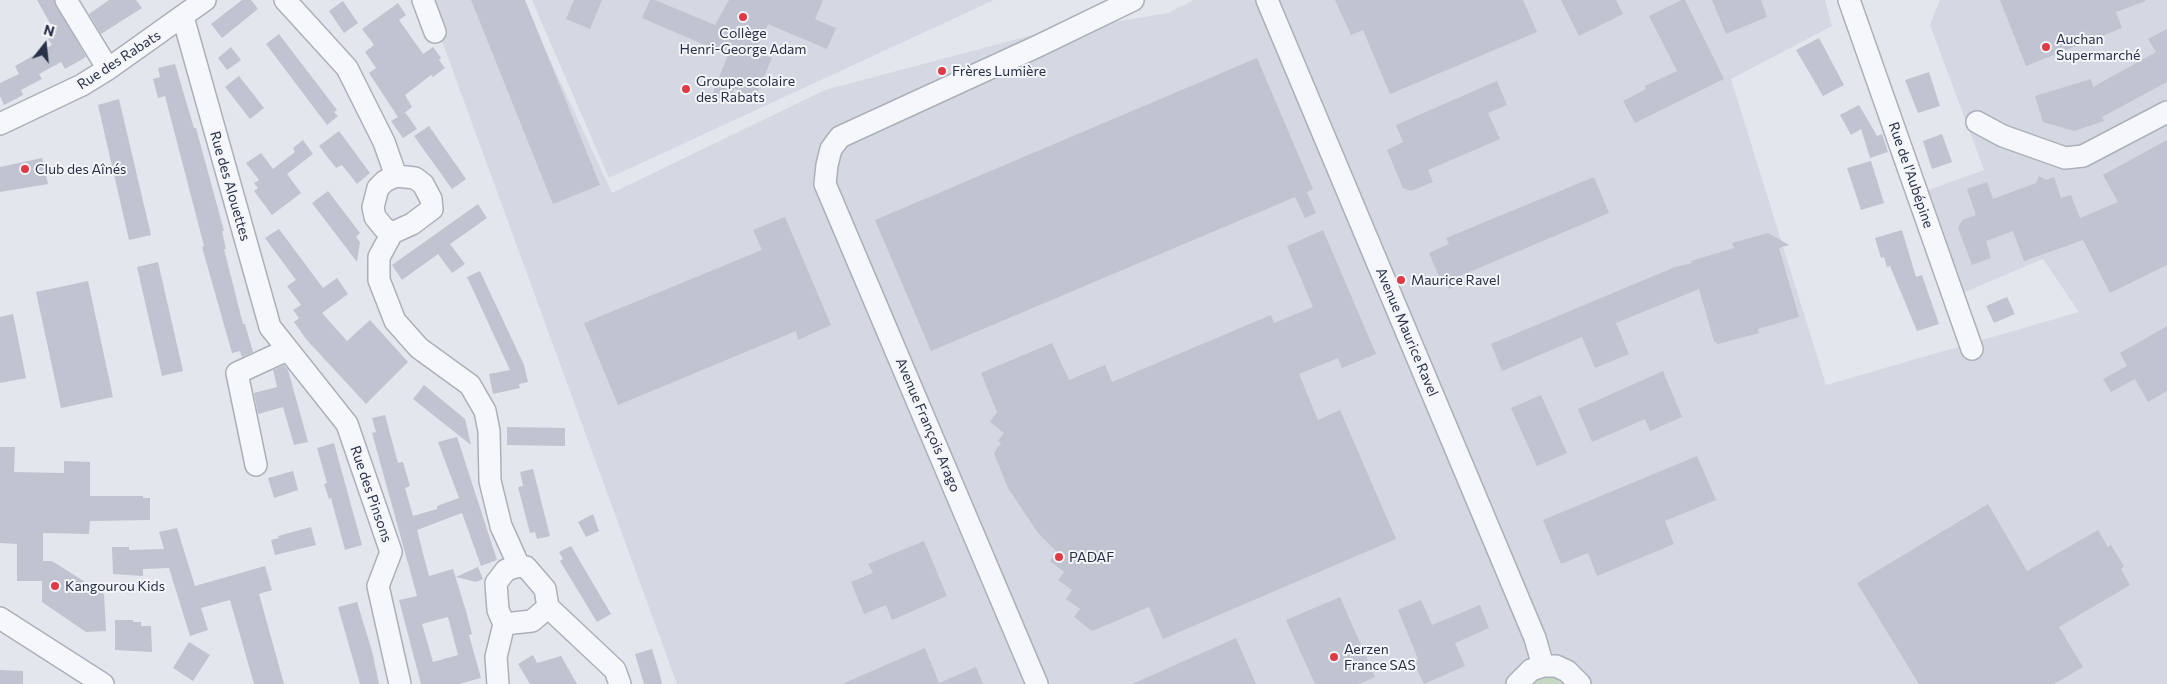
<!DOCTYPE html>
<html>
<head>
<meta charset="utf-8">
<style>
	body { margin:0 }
	#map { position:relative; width:2167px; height:684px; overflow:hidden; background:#e3e6ec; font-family:Commissioner,sans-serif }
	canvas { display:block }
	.north { position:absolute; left:20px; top:20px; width:50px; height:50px; -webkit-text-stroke:4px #f3f5f9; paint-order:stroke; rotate:16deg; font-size:14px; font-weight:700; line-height:20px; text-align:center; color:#283147 }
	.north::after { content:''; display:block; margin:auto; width:18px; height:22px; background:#283147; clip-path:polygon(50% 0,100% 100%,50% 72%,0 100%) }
</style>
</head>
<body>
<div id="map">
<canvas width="2167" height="684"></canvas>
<div class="north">N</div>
</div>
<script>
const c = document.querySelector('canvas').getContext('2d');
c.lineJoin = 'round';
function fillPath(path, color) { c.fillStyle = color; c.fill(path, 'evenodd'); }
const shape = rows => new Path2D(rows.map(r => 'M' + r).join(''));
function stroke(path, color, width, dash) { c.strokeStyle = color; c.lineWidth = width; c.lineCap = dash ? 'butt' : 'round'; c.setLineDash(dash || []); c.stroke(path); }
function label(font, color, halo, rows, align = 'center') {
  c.font = font + ' Commissioner,sans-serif'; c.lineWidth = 4; c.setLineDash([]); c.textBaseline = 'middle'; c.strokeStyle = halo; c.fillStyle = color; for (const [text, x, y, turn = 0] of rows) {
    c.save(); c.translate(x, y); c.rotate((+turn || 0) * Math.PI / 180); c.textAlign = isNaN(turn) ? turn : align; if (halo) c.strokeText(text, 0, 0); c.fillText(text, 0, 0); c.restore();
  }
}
const built = shape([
	[427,0,522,0,612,193,825,90,1025,37,1168,13,1194,0,1825,0,1832,26,1731,79,1826,385,2079,312,2043,259,1960,294,1926,191,1984,170,1930,25,1940,0,2167,0,2167,684,677,684],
	[532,0,994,0,609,178]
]);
const green = shape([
	[1543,676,1560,678,1567,684,1529,684]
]);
const building = shape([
	[37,0,54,0,86,57,65,69,61,62,39,74,42,79,21,90,23,95,4,105,0,96,0,83,19,74,15,66,52,45,48,39,56,34],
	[109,0,136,0,142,8,101,34,89,14],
	[242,0,251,0,258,9,222,38,211,24],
	[471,0,525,0,600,185,553,204],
	[574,0,602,0,590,29,566,19],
	[650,0,655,0,715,25,729,0,823,0,815,19,836,28,827,49,768,24,756,51,772,58,755,98,734,89,730,102,712,95,728,55,642,18],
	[1335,0,1523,0,1537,32,1390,94,1363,30,1351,35],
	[1561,0,1616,0,1623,14,1579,36],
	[1682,0,1685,0,1724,79,1635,123,1623,101,1646,89,1645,86,1677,71,1649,16],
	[1712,0,1761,0,1767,17,1726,34],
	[2000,0,2145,0,2146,1,2116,12,2122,28,2026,66],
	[343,1,358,23,344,33,329,11],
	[398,3,406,15,399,20,423,54,433,47,441,58,439,60,445,68,433,77,431,75,405,95,412,107,403,114,405,112,417,129,403,138,391,121,398,117,369,73,376,68,365,52,374,45,362,29],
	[2167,29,2167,82,2102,117,2104,121,2074,131,2043,122,2035,96,2091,79,2093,87,2156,52,2148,39],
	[279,34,337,110,334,112,338,116,327,125,266,44],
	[1819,38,1844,85,1823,96,1796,50],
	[231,47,241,60,227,70,218,58],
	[1257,58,1313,189,1307,192,1316,213,1305,218,1295,197,931,351,875,220],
	[175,64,194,128,196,128,224,231,222,231,226,249,224,249,243,324,245,324,253,352,242,357,240,351,232,353,202,247,204,246,165,96,158,98,153,79,160,77,158,68],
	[1929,72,1940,106,1918,113,1905,80],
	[239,76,264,108,250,119,225,87],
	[1497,81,1507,105,1488,113,1500,139,1428,170,1433,182,1411,191,1403,188,1387,150,1403,142,1396,125],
	[119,99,151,235,129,240,98,105],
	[1859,105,1877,136,1882,134,1888,152,1870,158,1861,129,1851,135,1840,115],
	[429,126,466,179,452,189,414,136],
	[339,131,370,173,357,184,342,165,336,168,319,146],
	[1942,134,1952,162,1932,169,1923,141],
	[303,140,313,154,287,174,301,193,272,215,254,191,258,188,254,183,259,180,246,163,261,153,273,169,295,152,293,148],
	[2167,140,2167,265,2110,293,2083,240,2024,261,2013,231,1986,241,1991,258,1972,265,1958,228,1962,220,1976,215,1967,189,1987,182,1993,199,2036,183,2039,176,2046,180,2054,177,2061,198,2071,195,2080,218,2118,202,2103,175],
	[42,158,48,184,0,192,0,167],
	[1871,161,1884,203,1861,210,1847,168],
	[1594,177,1609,213,1460,276,1463,283,1449,289,1446,282,1442,284,1429,253,1449,244,1446,238],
	[328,191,360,233,356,237,360,242,357,262,312,203],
	[478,204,487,218,450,244,465,264,452,273,438,254,402,280,392,265],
	[785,217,831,325,798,340,796,331,618,405,584,323,762,250,753,230],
	[279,229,323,288,337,278,348,294,322,313,347,341,370,320,408,362,366,404,306,339,294,322,299,318,293,310,301,305,287,286,296,280,265,238],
	[1323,230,1376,354,1342,368,1338,358,1299,374,1318,420,1340,410,1396,539,1163,639,1149,607,1092,631,1074,617,1080,609,1066,599,1072,590,1058,580,1064,572,1050,561,1057,552,1038,533,1008,488,994,453,1001,443,998,441,1004,433,990,422,997,412,981,373,1052,343,1069,380,1105,365,1112,382,1271,315,1274,323,1313,307,1287,246],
	[1902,230,1916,277,1922,275,1939,324,1917,331,1890,266,1887,267,1884,257,1881,258,1875,238],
	[1768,233,1789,245,1779,248,1799,317,1758,329,1759,333,1718,344,1714,341,1699,289,1616,323,1629,354,1595,368,1582,337,1502,371,1491,344,1675,267,1692,263,1691,261,1734,248,1732,243],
	[158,262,183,371,162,376,137,267],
	[480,271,524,365,528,382,519,384,520,388,493,394,489,374,510,370,467,277],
	[88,281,113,397,61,408,36,292],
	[2007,297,2015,314,1994,323,1986,306],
	[13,314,26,378,0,383,0,317],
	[2167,326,2167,391,2148,402,2135,379,2111,392,2103,379,2127,366,2120,353],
	[284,365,288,370,308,442,294,445,283,407,258,414,254,393,277,387,273,370],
	[1663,371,1682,417,1650,431,1645,419,1592,442,1578,409],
	[424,385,465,419,471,445,413,399],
	[1541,395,1567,453,1537,466,1511,408],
	[385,415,398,463,403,462,410,486,405,488,413,516,437,509,437,506,459,498,438,442,457,437,497,560,481,566,462,513,417,530,429,576,453,569,466,611,472,634,469,635,481,678,459,684,421,684,399,600,417,596,372,433,376,432,372,418],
	[448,617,458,655,433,662,422,624],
	[507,427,565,428,565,446,507,445],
	[334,443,362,545,345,550,331,498,329,499,324,484,327,483,317,448],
	[0,447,15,447,14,472,64,473,64,461,90,462,90,496,143,496,143,498,150,498,150,520,90,521,89,534,43,533,43,561,52,561,104,594,106,631,86,632,42,602,42,581,17,581,17,544,0,543],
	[1697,456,1716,500,1665,521,1674,544,1597,576,1588,553,1561,564,1543,520],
	[533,469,550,536,537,539,535,532,530,533,518,487,523,486,520,472],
	[293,471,298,490,274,498,268,478],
	[1988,504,2027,571,2098,530,2108,547,2111,545,2117,555,2124,566,2121,569,2130,585,2059,627,2083,667,2054,684,1919,684,1857,583],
	[593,514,599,531,586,537,578,522],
	[311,527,316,545,275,555,271,540,279,538,278,536],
	[177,528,195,586,265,566,272,590,259,594,284,684,254,684,230,600,201,608,208,630,190,636,169,568,143,569,143,576,113,574,112,547,129,547,129,550,164,549,159,532],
	[924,541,947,596,892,620,886,605,864,614,851,582,873,573,868,564],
	[571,546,611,614,597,622,560,561,563,559,559,552],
	[478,567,483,579,476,582,456,577],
	[1340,597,1375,677,1359,684,1315,684,1286,620],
	[1421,600,1432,625,1480,605,1489,628,1455,643,1465,666,1424,684,1413,661,1418,659,1398,610],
	[357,602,372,651,379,684,360,684,338,607],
	[115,620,133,620,133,622,141,622,141,626,151,626,152,652,115,650],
	[1236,638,1256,684,1132,684],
	[189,642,210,655,193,681,173,668],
	[925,648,939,683,976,667,983,684,842,684],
	[652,649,660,675,662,684,644,684,635,654],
	[533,655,537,663,561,656,577,684,530,684,518,664],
	[0,670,23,671,23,684,0,684]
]);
const minor = shape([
	[66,0,108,69],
	[285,0,347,68,384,142,396,176],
	[423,0,435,32],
	[1267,0,1535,638,1543,666],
	[1849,0,1972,349],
	[183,17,270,327,347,424,391,552,378,586,400,684],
	[1977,122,2003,136,2065,158,2083,156,2167,112],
	[0,124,82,85,108,69,205,0],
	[396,176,415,178,423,184,431,199,432,209,412,224,392,233,384,228,375,217,373,207,378,188,385,181,396,176],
	[392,233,379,257,379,280,395,321,419,348,470,385,485,411,489,431,490,481,501,526,519,566],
	[256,465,237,373,287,350],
	[519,566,526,567,545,589,548,607,532,621,504,624,498,610,496,583,506,570,519,566],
	[548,607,615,670,620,684],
	[0,618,103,684],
	[498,684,496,657,504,624],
	[1037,684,825,184,827,165,831,149,840,137,1036,47,1133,0],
	[1517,684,1531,670,1543,666,1556,666,1567,671,1580,684]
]);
const markers = [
	[743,17,5,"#de3b46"],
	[2046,47,5,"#de3b46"],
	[942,71,5,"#de3b46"],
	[686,89,5,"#de3b46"],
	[25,169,5,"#de3b46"],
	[1401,280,5,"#de3b46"],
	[1059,557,5,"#de3b46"],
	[55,586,5,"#de3b46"],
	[1334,657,5,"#de3b46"]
];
const poiNames = [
	["Collège",743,33,"center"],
	["Henri-George Adam",743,49,"center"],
	["Auchan",2056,39],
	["Supermarché",2056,55],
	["Frères Lumière",952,71],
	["Groupe scolaire",696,81],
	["des Rabats",696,97],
	["Club des Aînés",35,169],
	["Maurice Ravel",1411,280],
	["PADAF",1069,557],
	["Kangourou Kids",65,586],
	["Aerzen",1344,649],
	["France SAS",1344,665]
];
const streetNames = [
	["Rue des Rabats",119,60,-33],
	["Rue de l'Aubépine",1911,175,71],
	["Rue des Alouettes",230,186,74],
	["Avenue Maurice Ravel",1407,332,67],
	["Avenue François Arago",928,425,67],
	["Rue des Pinsons",371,494,71]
];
fillPath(built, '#d4d8e2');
fillPath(green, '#c6d7c3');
fillPath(building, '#bfc4d0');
stroke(minor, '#abb0ba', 24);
stroke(minor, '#f6f7fa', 21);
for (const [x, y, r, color] of markers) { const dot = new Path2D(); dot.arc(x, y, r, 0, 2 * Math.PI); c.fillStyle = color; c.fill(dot); stroke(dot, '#f3f5f9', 2); }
label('14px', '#283147', '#f3f5f9', poiNames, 'left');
label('14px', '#283147', '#f3f5f9', streetNames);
</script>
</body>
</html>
